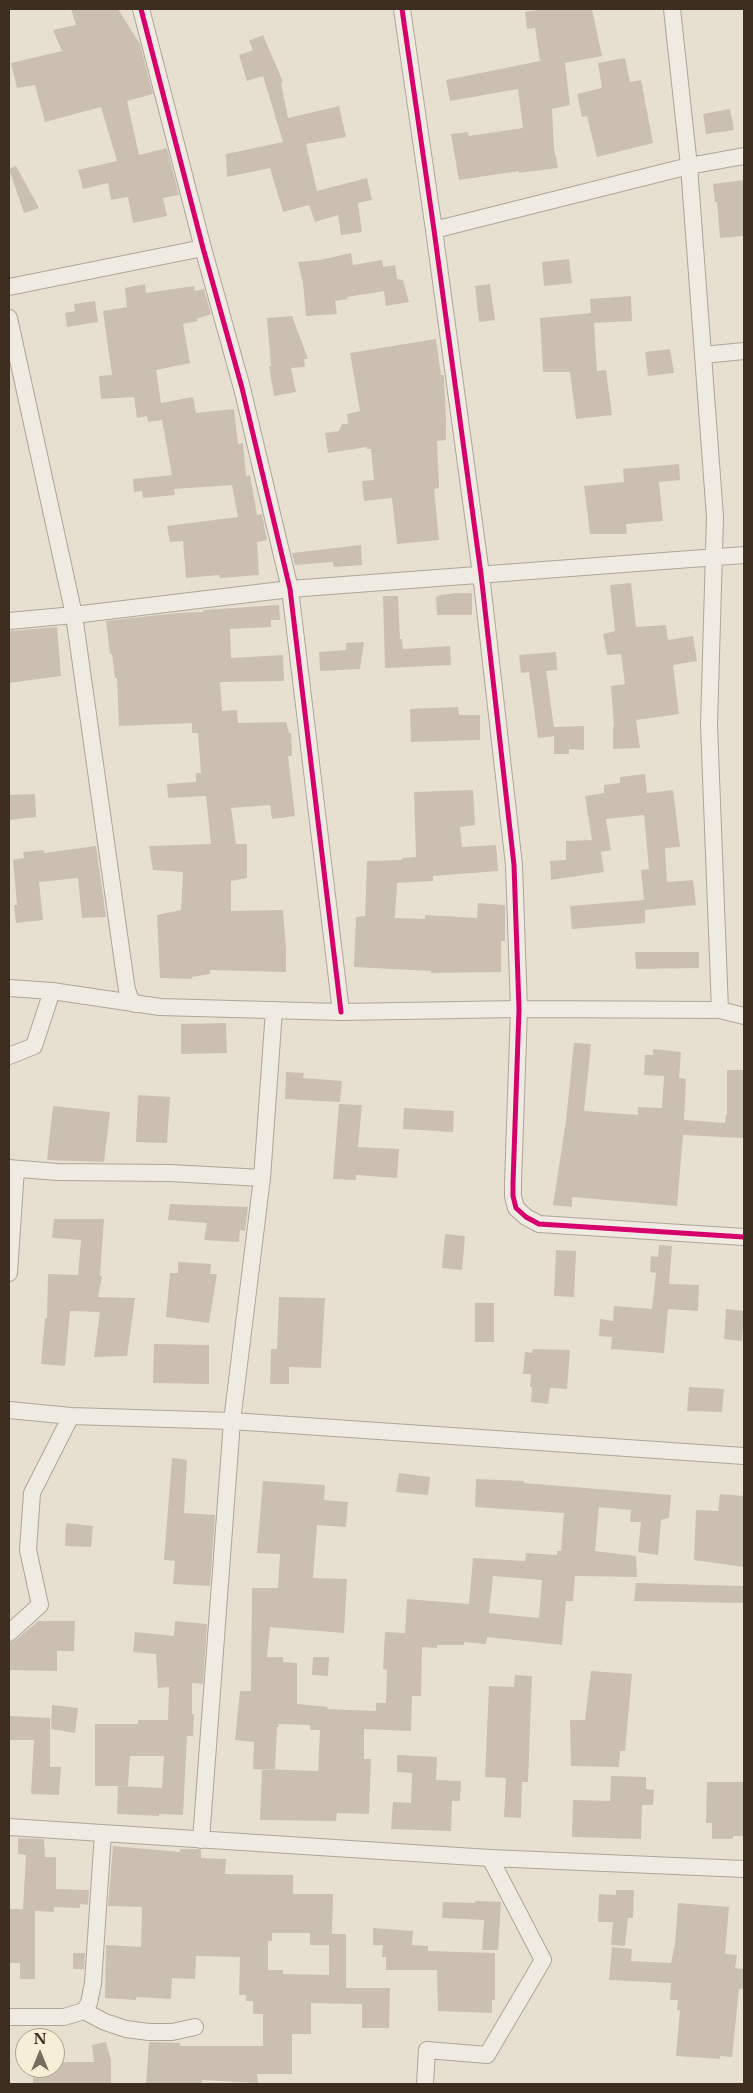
<!DOCTYPE html>
<html>
<head>
<meta charset="utf-8">
<style>
	body { margin:0 }
	#map { position:relative; width:753px; height:2093px; overflow:hidden; background:#e7e0d1; font-family:"Libre Baskerville",serif }
	canvas { display:block }
	.frame { position:absolute; inset:0; border:10px solid #3d2e20; pointer-events:none }
	.north { position:absolute; left:15px; top:2028px; width:50px; height:50px; box-sizing:border-box; background:#f7eed8; border:1px solid #ada18e; border-radius:50%; rotate:0deg; font-size:14px; font-weight:700; line-height:20px; text-align:center; color:#3d2e20 }
	.north::after { content:''; display:block; margin:auto; width:18px; height:22px; background:#786c5e; clip-path:polygon(50% 0,100% 100%,50% 72%,0 100%) }
</style>
</head>
<body>
<div id="map">
<canvas width="753" height="2093"></canvas>
<div class="frame"></div>
<div class="north">N</div>
</div>
<script>
const c = document.querySelector('canvas').getContext('2d');
c.lineJoin = 'round';
function fillPath(path, color) { c.fillStyle = color; c.fill(path, 'evenodd'); }
const shape = rows => new Path2D(rows.map(r => 'M' + r).join(''));
function stroke(path, color, width, dash) { c.strokeStyle = color; c.lineWidth = width; c.lineCap = dash ? 'butt' : 'round'; c.setLineDash(dash || []); c.stroke(path); }
const building = shape([
	[71,9,118,9,140,44,153,94,127,101,139,155,167,148,179,195,163,198,167,216,133,223,128,197,111,200,108,183,83,189,78,170,117,161,101,107,45,122,35,85,17,88,11,63,62,51,53,30,76,25],
	[545,9,592,9,602,56,565,63,570,105,552,109,554,148,558,168,519,173,519,171,459,180,451,134,468,132,469,136,523,128,518,89,450,101,446,80,540,61,535,28,527,29,525,12],
	[263,35,283,82,281,83,288,118,339,106,346,137,306,144,317,191,367,178,372,200,358,203,362,232,341,235,338,215,315,222,309,205,283,212,270,168,227,177,226,154,283,142,263,76,247,81,239,55,253,50,249,41],
	[625,58,630,82,641,80,653,143,597,157,587,116,582,117,577,94,602,88,598,63],
	[730,109,734,130,706,134,703,114],
	[16,166,39,208,24,213,9,169],
	[744,180,744,236,720,238,717,202,715,202,713,184],
	[351,253,353,265,382,260,383,267,395,265,397,279,403,280,409,302,386,306,384,291,347,297,348,299,335,301,337,314,306,316,303,283,298,262,320,260],
	[569,259,572,283,544,286,542,262],
	[145,284,146,293,194,286,195,291,204,289,211,314,197,319,198,321,183,324,190,363,156,370,161,403,193,397,196,413,234,409,238,444,243,443,246,476,250,475,257,515,262,514,267,540,257,542,259,575,220,578,219,575,186,578,183,541,170,542,167,526,238,517,232,485,174,489,175,495,143,498,142,491,134,492,133,479,172,475,162,420,148,422,147,416,137,418,134,397,101,399,99,376,112,375,103,311,127,307,125,288],
	[490,284,495,320,479,322,475,286],
	[631,296,632,321,594,323,597,371,606,370,612,415,576,419,570,372,543,372,540,318,591,313,590,299],
	[95,301,98,322,67,327,65,313,75,311,74,304],
	[292,316,308,359,304,359,305,367,291,368,296,392,274,396,269,366,271,366,267,318],
	[436,339,441,375,444,375,444,380,446,419,446,440,437,441,439,488,434,489,439,540,397,544,392,498,364,501,362,481,374,480,371,449,367,449,367,447,328,453,325,433,339,431,342,424,348,424,347,414,360,411,350,353],
	[670,349,674,373,648,376,645,352],
	[679,464,680,480,659,482,663,521,626,524,627,534,590,534,584,486,624,482,623,469],
	[361,545,362,565,334,567,333,562,295,565,292,553],
	[631,583,636,627,666,625,668,640,693,636,697,661,673,665,679,714,636,720,640,748,613,749,613,727,614,727,611,686,625,684,621,654,607,655,603,634,615,631,610,585],
	[456,593,472,593,472,615,437,615,436,597,441,595],
	[383,596,398,596,400,639,402,639,403,649,450,646,451,665,385,668],
	[279,605,280,620,271,620,271,627,230,629,231,658,283,655,284,681,220,682,222,711,237,710,238,723,286,722,289,733,291,733,292,756,288,756,295,816,272,819,270,805,231,808,236,844,247,844,247,878,231,881,231,911,283,910,286,950,286,972,210,970,210,974,192,977,192,979,160,978,157,915,181,910,183,872,153,870,149,846,211,844,206,796,168,798,167,784,196,782,196,773,201,773,198,733,192,733,192,723,119,726,117,678,115,678,112,654,110,654,106,621,177,613,203,612,203,610],
	[57,627,61,676,9,683,9,631],
	[364,642,360,669,320,671,319,652,346,650,346,643],
	[556,652,557,670,546,671,554,727,584,726,584,750,569,749,569,754,554,754,554,736,538,738,529,672,521,673,519,655],
	[458,707,459,715,480,715,480,740,411,742,410,709],
	[645,774,647,793,673,790,680,847,665,848,667,882,693,880,696,905,645,910,645,923,572,929,570,906,644,900,641,870,649,869,644,815,606,819,611,850,601,852,604,872,551,880,550,861,566,860,566,841,592,840,585,796,604,793,604,785,620,783,620,777],
	[473,790,475,825,460,827,462,847,496,845,498,871,433,876,433,881,397,883,395,918,425,919,425,915,477,918,478,903,505,905,505,941,501,941,501,972,431,973,431,971,354,967,356,917,365,916,367,861,402,860,402,858,416,857,414,792],
	[35,794,36,817,9,820,9,795],
	[96,846,106,917,82,918,78,878,39,882,43,920,16,923,14,905,17,905,13,860,24,858,23,852,44,850,44,853],
	[635,952,699,952,699,968,636,969],
	[226,1023,227,1053,181,1054,181,1024],
	[574,1043,591,1044,584,1111,638,1115,638,1107,662,1108,664,1076,644,1075,645,1055,653,1055,653,1049,681,1052,679,1078,686,1079,684,1120,725,1123,726,1114,727,1114,727,1070,744,1070,744,1138,683,1135,677,1206,572,1197,572,1207,553,1205,566,1121],
	[286,1072,304,1073,303,1078,342,1081,340,1102,285,1099],
	[138,1095,170,1097,167,1143,136,1142],
	[339,1104,362,1105,358,1147,399,1149,397,1178,356,1175,356,1180,333,1179],
	[53,1106,110,1112,104,1162,47,1160],
	[404,1108,454,1111,453,1132,403,1129],
	[170,1204,248,1207,245,1231,240,1230,239,1242,204,1240,207,1223,168,1220],
	[54,1219,104,1219,100,1276,102,1276,98,1297,135,1298,127,1356,94,1357,100,1312,70,1311,65,1366,41,1364,45,1318,47,1318,48,1274,78,1275,81,1240,52,1238],
	[445,1234,465,1236,462,1270,442,1268],
	[659,1245,672,1246,669,1284,699,1285,698,1311,668,1309,664,1353,611,1349,612,1337,599,1336,600,1319,613,1321,614,1306,652,1309,656,1273,650,1272,651,1256,658,1257],
	[556,1250,576,1251,574,1297,554,1296],
	[178,1262,211,1264,210,1274,217,1274,209,1323,166,1317,170,1273,178,1273],
	[279,1297,325,1298,321,1368,289,1367,289,1384,270,1384,271,1349,277,1349],
	[475,1303,494,1303,494,1342,475,1342],
	[726,1309,744,1311,742,1341,724,1339],
	[154,1344,209,1345,209,1384,153,1383],
	[533,1349,570,1350,567,1389,550,1388,548,1404,531,1402,532,1387,530,1387,531,1374,523,1374,525,1352,532,1353],
	[689,1387,724,1389,722,1412,687,1411],
	[172,1458,187,1460,184,1513,215,1515,210,1586,173,1584,175,1561,164,1560],
	[399,1473,430,1477,428,1495,396,1492],
	[476,1479,524,1481,524,1483,671,1495,669,1518,661,1520,658,1555,638,1552,641,1522,630,1522,631,1510,599,1507,595,1551,636,1556,637,1577,575,1576,573,1601,566,1601,562,1645,487,1637,486,1644,464,1642,464,1645,437,1645,437,1648,422,1647,421,1696,412,1696,411,1731,364,1729,364,1759,371,1759,369,1814,337,1813,336,1821,260,1820,262,1769,318,1771,320,1730,310,1730,310,1725,279,1724,279,1727,277,1727,275,1770,253,1769,254,1742,235,1740,240,1691,251,1691,252,1588,278,1588,280,1554,257,1553,263,1481,325,1485,324,1500,348,1502,346,1527,317,1525,313,1578,347,1579,344,1633,270,1627,267,1657,283,1657,283,1662,297,1663,297,1704,328,1707,327,1709,376,1711,376,1703,386,1703,387,1670,383,1669,385,1632,405,1633,407,1599,469,1604,473,1558,525,1561,526,1553,557,1555,557,1551,561,1551,564,1513,475,1507],
	[493,1576,542,1580,539,1618,489,1613],
	[720,1494,744,1496,744,1567,694,1560,696,1510,718,1511],
	[66,1523,93,1526,91,1547,65,1546],
	[636,1583,744,1586,744,1603,634,1601],
	[38,1621,75,1621,74,1651,57,1651,57,1671,9,1670,9,1643,16,1640],
	[175,1621,207,1624,203,1684,192,1683,192,1714,194,1714,193,1736,187,1736,183,1815,159,1814,159,1816,117,1814,118,1786,95,1786,95,1724,138,1724,138,1720,168,1720,169,1687,158,1688,156,1654,133,1652,135,1632,174,1636],
	[130,1756,164,1756,162,1788,118,1786,128,1786],
	[313,1657,329,1657,328,1676,312,1675],
	[591,1671,632,1674,625,1751,620,1751,619,1767,571,1766,570,1720,585,1720],
	[515,1675,532,1676,528,1782,522,1782,521,1818,504,1817,506,1778,485,1777,489,1686,514,1687],
	[52,1705,78,1708,75,1733,51,1729],
	[9,1716,50,1718,50,1767,61,1767,59,1795,31,1794,34,1740,9,1740],
	[397,1755,437,1757,436,1780,461,1781,460,1801,452,1801,451,1831,391,1829,393,1802,411,1803,412,1773,397,1772],
	[611,1776,646,1777,646,1789,654,1790,653,1805,642,1805,641,1839,572,1837,573,1800,610,1801],
	[707,1782,744,1782,744,1836,733,1836,733,1839,712,1839,712,1823,706,1823],
	[18,1838,44,1839,45,1857,56,1857,56,1889,89,1890,88,1905,80,1904,80,1908,54,1907,54,1912,35,1911,35,1979,20,1979,20,1963,9,1963,10,1909,23,1909,26,1855,18,1854],
	[113,1846,180,1852,180,1849,198,1849,201,1850,201,1858,226,1859,225,1874,293,1875,293,1894,333,1894,332,1934,346,1934,346,1988,390,1988,389,2028,362,2028,362,2004,311,2003,311,2034,292,2034,292,2074,257,2074,258,2083,202,2080,202,2084,146,2084,149,2042,180,2043,180,2046,263,2046,263,2014,253,2014,253,2001,246,2001,246,1995,239,1995,240,1957,196,1956,195,1979,172,1978,171,1999,136,1997,136,2000,105,1998,106,1945,141,1947,142,1907,108,1906],
	[272,1933,310,1933,310,1945,329,1945,329,1975,283,1974,283,1970,268,1970,268,1941,272,1941],
	[616,1890,634,1890,633,1918,628,1918,625,1946,611,1945,613,1922,598,1922,599,1894,616,1895],
	[475,1901,501,1902,498,1950,482,1950,484,1920,442,1918,443,1902,475,1903],
	[678,1903,729,1907,725,1954,737,1955,735,1968,744,1969,744,1989,739,1989,732,2057,720,2056,720,2059,676,2056,680,2010,677,2010,678,2000,670,2000,671,1983,609,1980,612,1947,632,1949,631,1961,671,1963,675,1944],
	[373,1928,413,1931,412,1945,428,1946,428,1951,495,1953,495,2000,492,2000,492,2013,438,2011,437,1970,386,1970,386,1957,382,1957,383,1945,373,1945],
	[73,1953,85,1953,84,1969,73,1969],
	[106,2042,111,2060,111,2084,33,2084,33,2070,53,2070,55,2068,55,2062,94,2062,92,2045]
]);
const minor = shape([
	[141,9,203,248,242,388,290,589,341,1012],
	[402,9,434,230,481,574,514,865,519,1009,513,1183,513,1196,516,1208,526,1217,539,1224,744,1237],
	[672,9,689,166,715,517,709,725,720,1010],
	[434,230,689,166,744,156],
	[9,287,203,248],
	[9,318,74,615,124,970,127,990,130,998,135,1004],
	[703,355,744,351],
	[9,621,74,615,290,589,744,555],
	[9,988,52,991,160,1007,341,1012,519,1009,720,1010,744,1016],
	[9,1056,34,1046,52,991],
	[9,1168,57,1172,170,1173,262,1178],
	[9,1273,16,1169],
	[9,1410,71,1416,232,1421,744,1456],
	[9,1633,40,1605,28,1550,32,1493,71,1416],
	[9,1827,490,1858,744,1869],
	[201,1840,232,1421,262,1178,274,1010],
	[84,2011,105,2022,126,2029,149,2032,172,2032,195,2027],
	[9,2017,64,2017,84,2011,89,2003,93,1983,103,1833],
	[425,2084,427,2050,487,2055,543,1960,490,1858]
]);
const cycleway = shape([
	[141,9,203,248,242,388,290,589,341,1012],
	[402,9,434,230,481,574,514,865,519,1009,513,1183,513,1196,516,1208,526,1217,539,1224,744,1237]
]);
fillPath(building, '#cbbfb2');
stroke(minor, '#ada599', 18);
stroke(minor, '#efebe3', 16);
stroke(cycleway, '#d6006c', 5);
</script>
</body>
</html>
